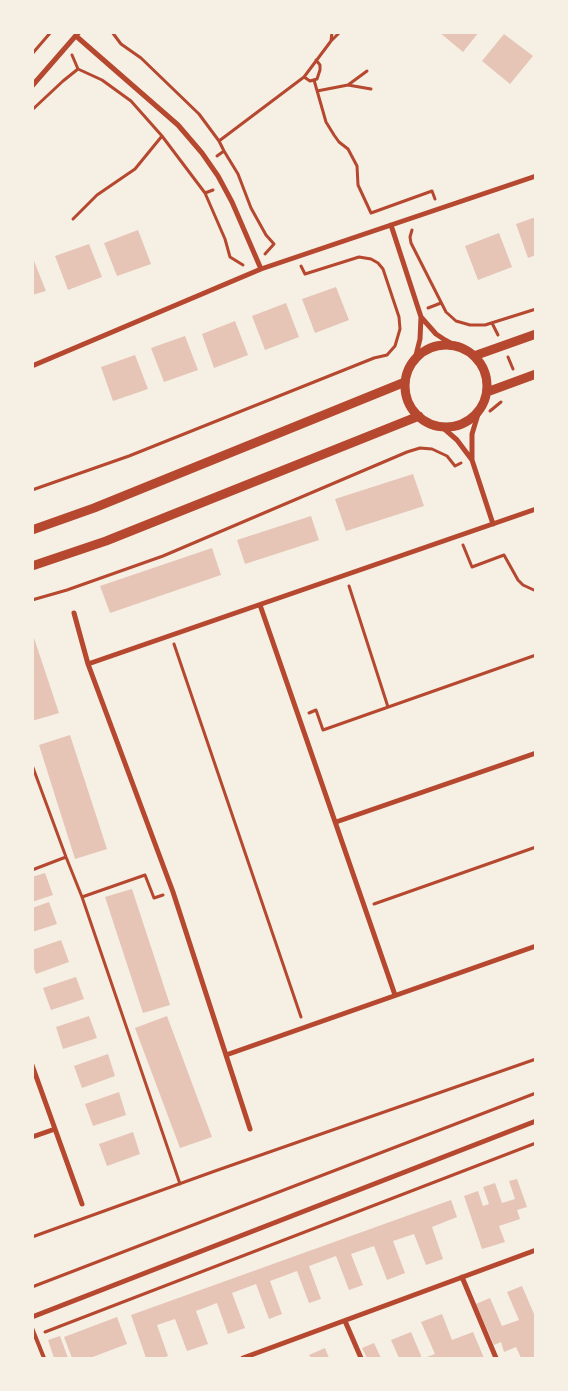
<!DOCTYPE html>
<html>
<head>
<meta charset="utf-8">
<style>
	body { margin:0 }
	#map { position:relative; width:568px; height:1391px; overflow:hidden; background:#f6efe4; font-family:Raleway,sans-serif }
	canvas { display:block }
	.frame { position:absolute; inset:0; border:34px solid #f6efe4; pointer-events:none }
</style>
</head>
<body>
<div id="map">
<canvas width="568" height="1391"></canvas>
<div class="frame"></div>
</div>
<script>
const c = document.querySelector('canvas').getContext('2d');
c.lineJoin = 'round';
function fillPath(path, color) { c.fillStyle = color; c.fill(path, 'evenodd'); }
const shape = rows => new Path2D(rows.map(r => 'M' + r).join(''));
function stroke(path, color, width, dash) { c.strokeStyle = color; c.lineWidth = width; c.lineCap = dash ? 'butt' : 'round'; c.setLineDash(dash || []); c.stroke(path); }
const building = shape([
	[439,32,479,32,463,52],
	[504,34,533,56,510,84,482,61],
	[536,217,536,255,528,258,516,224],
	[138,230,151,264,117,276,104,243],
	[499,233,512,267,478,280,465,246],
	[89,244,102,277,68,290,55,256],
	[32,256,46,291,32,295],
	[336,287,349,320,315,333,302,299],
	[286,303,299,337,265,350,252,316],
	[235,321,248,355,214,368,202,334],
	[185,336,198,370,164,382,151,348],
	[135,355,148,389,113,401,101,367],
	[413,474,424,506,346,531,335,499],
	[311,516,319,540,245,564,237,540],
	[212,548,221,575,110,613,100,586],
	[32,632,59,713,32,721],
	[70,735,107,849,75,859,39,745],
	[45,873,53,895,32,902,32,877],
	[132,889,170,1005,143,1013,105,897],
	[49,902,57,924,32,932,32,908],
	[61,940,69,962,36,974,32,964,32,950],
	[76,977,84,999,51,1010,43,988],
	[89,1016,97,1038,63,1049,56,1027],
	[167,1016,212,1137,180,1148,135,1028],
	[108,1054,115,1076,82,1088,74,1066],
	[119,1092,126,1115,93,1126,85,1104],
	[133,1132,140,1154,107,1166,99,1144],
	[517,1179,527,1207,517,1210,520,1219,499,1226,505,1242,482,1249,464,1196,478,1191,483,1206,489,1204,483,1187,495,1183,502,1203,515,1199,509,1181],
	[451,1200,457,1217,432,1227,443,1259,426,1265,414,1234,393,1241,405,1273,387,1280,374,1246,351,1254,363,1285,349,1290,336,1256,309,1266,321,1299,309,1303,297,1271,270,1281,282,1314,269,1319,256,1284,232,1293,245,1328,228,1334,217,1303,196,1311,208,1344,187,1351,175,1319,157,1325,168,1356,162,1358,146,1358,131,1315],
	[522,1286,534,1314,536,1313,536,1358,521,1358,516,1347,504,1352,501,1342,494,1345,476,1304,490,1298,502,1326,519,1320,507,1292],
	[442,1314,452,1340,473,1332,484,1358,424,1358,435,1354,421,1322],
	[117,1317,127,1344,90,1358,72,1358,64,1337],
	[411,1332,422,1358,399,1358,391,1340],
	[60,1336,68,1358,54,1358,48,1340],
	[374,1343,381,1358,367,1358,362,1348],
	[325,1348,329,1358,311,1358,309,1355]
]);
const path = shape([
	[112,32,121,44,141,58,199,114,219,141],
	[331,41,340,32],
	[32,54,51,32],
	[78,69,102,80,131,101,162,136],
	[367,71,348,85,371,89],
	[304,77,310,81,317,79,320,70,320,65,316,60],
	[314,80,326,122,334,135,339,142,348,149,357,166,358,185,371,213,432,191,435,199],
	[317,91,348,85],
	[32,110,63,81,78,69,72,55],
	[224,151,238,174,251,208,266,235,274,244,265,254],
	[217,156,224,151,219,141,304,77,331,41,332,32],
	[205,193,225,239,230,257,243,265],
	[73,219,97,195,135,169,162,136,205,193,213,190],
	[412,230,410,237,411,243,446,312,456,321,470,325,485,325,536,309],
	[428,308,441,303],
	[492,323,498,335],
	[508,357,513,369],
	[490,411,501,402],
	[32,490,129,456,374,358,387,355,395,346,400,329,399,317,383,269,378,263,371,259,359,257,305,274,301,266],
	[463,545,472,567,504,555,518,580,523,585,536,591],
	[349,586,388,707],
	[32,600,67,590,163,556,407,452,420,448,432,449,447,456,455,466,461,463],
	[174,644,301,1017],
	[309,713,316,710,323,730,536,655],
	[32,765,66,857,82,897,180,1184],
	[32,870,66,857],
	[82,897,145,875,154,898,163,895],
	[374,904,536,847],
	[32,1237,215,1171,536,1059],
	[32,1287,536,1093],
	[45,1332,536,1143]
]);
const service = shape([
	[32,1328,44,1358]
]);
const minor = shape([
	[76,36,178,125,202,153,218,176,232,202,261,269],
	[32,86,79,32],
	[391,225,421,317,420,339,415,359],
	[421,317,436,334,445,340,454,345],
	[32,366,261,269,536,176],
	[441,426,457,440,472,460,493,524],
	[472,459,472,434,479,411],
	[260,605,395,995],
	[74,613,88,664,173,892,250,1129],
	[88,664,536,509],
	[336,822,536,753],
	[226,1055,536,946],
	[32,1065,82,1204],
	[32,1137,55,1129],
	[462,1277,496,1358],
	[32,1317,536,1121],
	[345,1321,361,1358],
	[243,1358,536,1250]
]);
const tertiary = shape([
	'405 386a41 41 0 1 1 82 0a41 41 0 1 1-82 0Z',
	[474,356,536,334],
	[487,392,536,374],
	[32,530,94,508,405,382],
	[32,566,106,541,419,416]
]);
fillPath(building, '#e6c5b7');
stroke(path, '#b5482f', 3);
stroke(service, '#b5482f', 4);
stroke(minor, '#b5482f', 5);
stroke(tertiary, '#b5482f', 9);
</script>
</body>
</html>
